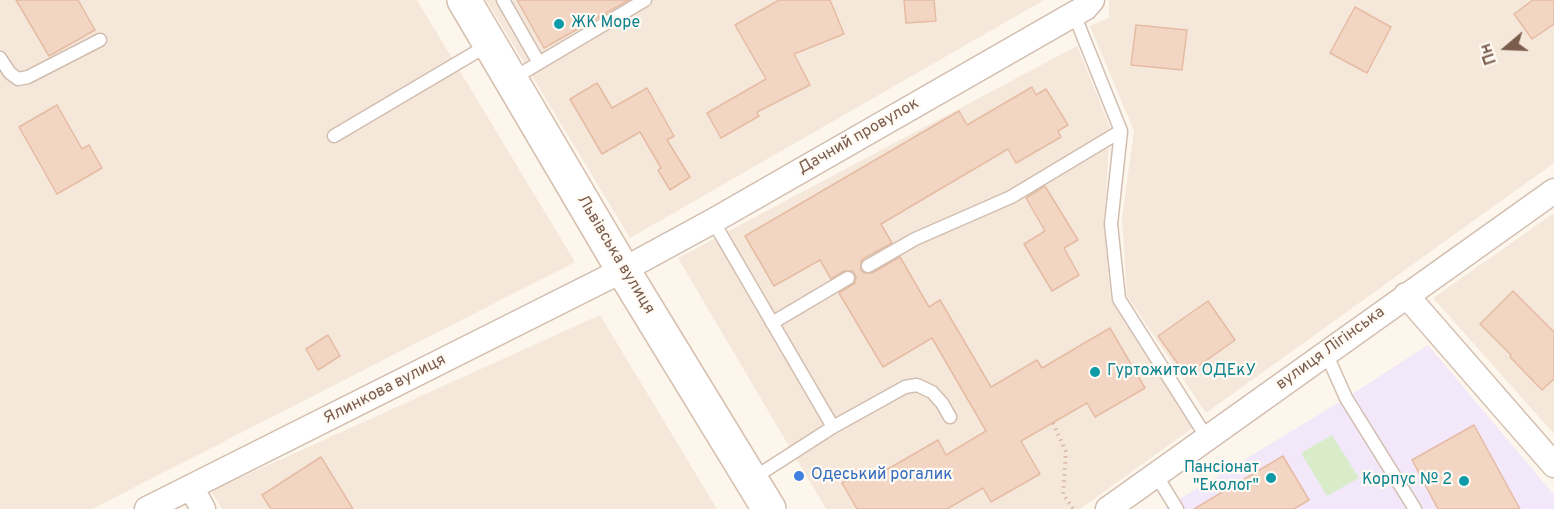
<!DOCTYPE html>
<html>
<head>
<meta charset="utf-8">
<style>
	body { margin:0 }
	#map { position:relative; width:1554px; height:509px; overflow:hidden; background:#fdf6ec; font-family:Overpass,sans-serif }
	canvas { display:block }
	.north { position:absolute; left:1476px; top:18px; width:60px; height:60px; -webkit-text-stroke:4px #fffaf3; paint-order:stroke; rotate:251deg; font-size:16px; font-weight:700; line-height:24px; text-align:center; color:#7a5c4d }
	.north::after { content:''; display:block; margin:auto; width:21px; height:27px; background:#7a5c4d; clip-path:polygon(50% 0,100% 100%,50% 72%,0 100%) }
</style>
</head>
<body>
<div id="map">
<canvas width="1554" height="509"></canvas>
<div class="north">Пн</div>
</div>
<script>
const c = document.querySelector('canvas').getContext('2d');
c.lineJoin = 'round';
function fillPath(path, color) { c.fillStyle = color; c.fill(path, 'evenodd'); }
const shape = rows => new Path2D(rows.map(r => 'M' + r).join(''));
function stroke(path, color, width, dash) { c.strokeStyle = color; c.lineWidth = width; c.lineCap = dash ? 'butt' : 'round'; c.setLineDash(dash || []); c.stroke(path); }
function label(font, color, halo, rows, align = 'center') {
  c.font = font + ' Overpass,sans-serif'; c.lineWidth = 4.5; c.setLineDash([]); c.textBaseline = 'middle'; c.strokeStyle = halo; c.fillStyle = color; for (const [text, x, y, turn = 0] of rows) {
    c.save(); c.translate(x, y); c.rotate((+turn || 0) * Math.PI / 180); c.textAlign = isNaN(turn) ? turn : align; if (halo) c.strokeText(text, 0, 0); c.fillText(text, 0, 0); c.restore();
  }
}
const residential = shape([
	[0,0,417,0,575,262,92,509,0,509],
	[486,0,1044,0,630,238],
	[1109,0,1554,0,1554,163,1206,413,1127,296,1122,218,1134,131,1090,26,1109,18],
	[1077,46,1110,127,1104,225,1111,300,1194,427,1080,509,826,509,678,258],
	[1554,213,1554,434,1433,298],
	[600,315,717,509,222,509,211,491]
]);
const education = shape([
	[1428,345,1554,495,1554,509,1163,509,1346,398]
]);
const green = shape([
	[1332,435,1359,478,1327,496,1301,453]
]);
const building = shape([
	[16,0,78,0,95,30,49,56,16,0],
	[517,0,629,0,544,48,517,0],
	[779,0,830,0,844,34,794,54,810,85,757,112,759,116,721,138,707,113,766,79,735,25,779,0],
	[904,0,934,0,936,21,906,23,904,0],
	[1533,0,1554,0,1554,24,1532,39,1514,14,1533,0],
	[1355,7,1391,27,1367,73,1330,53,1355,7],
	[1136,25,1187,30,1182,70,1131,65,1136,25],
	[597,83,612,108,647,88,674,136,667,140,690,177,670,190,658,170,661,168,640,132,602,154,570,99,597,83],
	[1032,87,1036,95,1046,89,1068,125,1058,131,1061,137,1016,163,1008,149,881,224,892,243,863,259,861,262,861,270,864,273,872,273,900,257,929,307,940,300,991,387,1037,360,1042,368,1110,328,1145,388,1095,417,1087,403,1021,441,1040,474,991,502,983,488,947,509,857,509,842,483,863,471,869,480,938,440,946,455,986,431,932,338,883,367,839,293,855,283,856,277,853,271,844,271,831,279,820,260,774,286,745,236,959,111,967,125,1032,87],
	[57,105,82,149,89,145,102,168,57,194,19,127,57,105],
	[1045,186,1078,240,1064,248,1079,275,1052,291,1024,244,1045,231,1026,198,1045,186],
	[1513,291,1554,332,1554,379,1542,390,1510,357,1511,355,1480,324,1513,291],
	[1208,301,1235,340,1186,375,1158,336,1208,301],
	[328,335,340,356,318,370,306,349,328,335],
	[1474,425,1520,509,1438,509,1412,460,1474,425],
	[1283,456,1309,500,1294,509,1194,509,1283,456],
	[321,457,353,509,271,509,262,495,321,457]
]);
const path = shape([
	[1053,423,1066,452,1063,494,1073,509]
]);
const lane = shape([
	[503,0,539,63],
	[1074,14,1121,131,1111,224,1119,299,1207,438],
	[0,58,10,73,18,79,28,77,100,40],
	[512,79,645,0],
	[334,136,488,45],
	[713,221,833,427],
	[868,266,915,239,1011,197,1121,131],
	[772,323,848,278],
	[1326,353,1346,398,1415,509],
	[1156,475,1177,509],
	[752,479,833,427,905,387,917,385,932,392,942,403,950,417]
]);
const street = shape([
	[1406,295,1554,465],
	[191,487,203,509],
	[147,509,623,270,713,221,1074,14,1085,8,1092,0],
	[1108,509,1554,191]
]);
const secondary = shape([
	[464,0,623,270,769,509]
]);
const markers = [
	[559,24,6,"#0f9aa8"],
	[1095,372,6,"#0f9aa8"],
	[799,476,6,"#3f7fe0"],
	[1271,478,6,"#0f9aa8"],
	[1464,481,6,"#0f9aa8"]
];
const cultureNames = [
	["ЖК Море",571,24],
	["Гуртожиток ОДЕкУ",1107,372],
	["Пансіонат",1259,469,"right"],
	["\"Еколог\"",1259,487,"right"],
	["Корпус № 2",1452,481,"right"]
];
const streetNames = [
	["Дачний провулок",859,137,-30],
	["Львівська вулиця",615,255,59],
	["вулиця Лігінська",1331,349,-36],
	["Ялинкова вулиця",385,390,-27]
];
const shopNames = [
	["Одеський рогалик",811,476]
];
fillPath(residential, '#f5e8da');
fillPath(education, '#f3e8fa');
fillPath(green, '#d8ecc9');
fillPath(building, '#f3d5c3');
stroke(building, '#e6bba3', 1.5);
stroke(lane, '#d1beb0', 15);
stroke(street, '#d1beb0', 27);
stroke(secondary, '#d6c0b0', 36);
stroke(path, '#d9b8a5', 4, [1.5, 4.5]);
stroke(lane, '#fff', 12);
stroke(street, '#fff', 24);
stroke(secondary, '#fff', 33);
for (const [x, y, r, color] of markers) { const dot = new Path2D(); dot.arc(x, y, r, 0, 2 * Math.PI); c.fillStyle = color; c.fill(dot); stroke(dot, '#fffaf3', 2); }
label('16px', '#0d838f', '#fffaf3', cultureNames, 'left');
label('16px', '#7a5c4d', '#fffaf3', streetNames);
label('16px', '#366cbe', '#fffaf3', shopNames, 'left');
</script>
</body>
</html>
